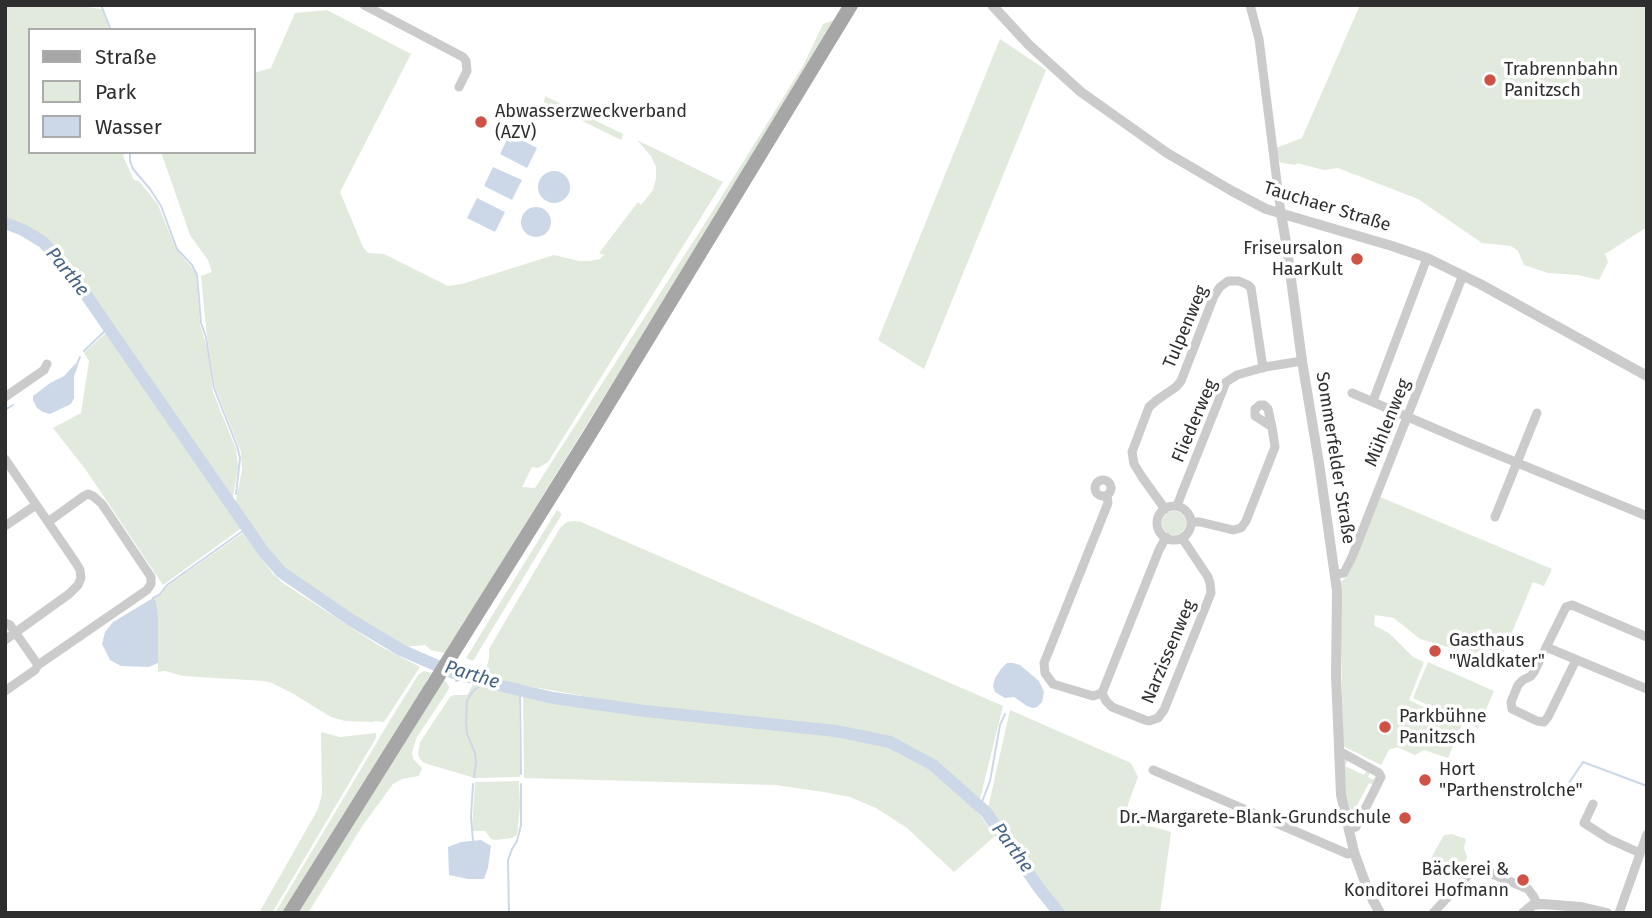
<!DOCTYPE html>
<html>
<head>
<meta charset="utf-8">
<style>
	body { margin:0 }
	#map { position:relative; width:1652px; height:918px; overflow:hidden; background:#fff; font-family:"Fira Sans",sans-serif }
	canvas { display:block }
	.frame { position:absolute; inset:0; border:7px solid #2e2e2e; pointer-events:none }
	.legend { position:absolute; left:28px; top:28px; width:228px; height:126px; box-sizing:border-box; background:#fff; border:2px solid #ababab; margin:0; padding:9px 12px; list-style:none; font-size:21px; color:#2e2e2e }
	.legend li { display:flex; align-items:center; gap:14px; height:35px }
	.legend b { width:35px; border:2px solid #ababab }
</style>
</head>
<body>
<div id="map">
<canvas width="1652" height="918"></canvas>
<div class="frame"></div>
<ul class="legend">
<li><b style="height:9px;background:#a6a6a6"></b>Straße</li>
<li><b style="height:19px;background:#e2e9dd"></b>Park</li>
<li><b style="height:19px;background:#ccd8e7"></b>Wasser</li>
</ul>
</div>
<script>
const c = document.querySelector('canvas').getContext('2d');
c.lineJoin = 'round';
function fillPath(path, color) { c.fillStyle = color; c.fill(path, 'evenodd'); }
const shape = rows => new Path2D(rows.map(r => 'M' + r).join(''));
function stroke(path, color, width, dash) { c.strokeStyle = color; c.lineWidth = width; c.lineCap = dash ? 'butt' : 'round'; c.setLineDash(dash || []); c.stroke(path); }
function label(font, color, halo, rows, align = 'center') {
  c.font = font + ' "Fira Sans",sans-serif'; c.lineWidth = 7; c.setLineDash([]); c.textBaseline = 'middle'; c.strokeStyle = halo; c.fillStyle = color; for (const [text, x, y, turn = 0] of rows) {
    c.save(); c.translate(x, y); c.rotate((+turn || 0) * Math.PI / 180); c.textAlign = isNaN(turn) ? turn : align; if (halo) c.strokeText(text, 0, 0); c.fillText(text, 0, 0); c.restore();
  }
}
const green = shape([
	[5,5,86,5,87,7,102,9,110,30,30,30,30,152,126,152,123,156,134,180,139,181,158,205,176,249,192,268,196,275,200,325,207,347,213,392,236,449,238,467,232,503,102,309,73,271,41,239,5,219],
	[1360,5,1647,5,1647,227,1605,254,1608,262,1599,280,1578,275,1548,273,1524,265,1518,251,1511,246,1482,243,1418,199,1338,168,1324,170,1297,163,1296,165,1281,163,1278,159,1276,148,1302,138],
	[327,10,411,54,340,192,363,247,368,253,384,254,448,286,462,284,554,255,579,261,590,261,600,259,604,255,599,253,638,202,641,205,653,190,656,179,656,167,651,156,637,140,723,182,548,462,538,468,532,467,522,487,535,488,707,220,804,64,823,24,839,18,445,653,431,650,425,645,404,647,364,625,312,592,282,569,235,505,242,470,241,452,215,387,206,328,201,276,212,272,208,260,190,235,161,152,254,152,254,73,271,68,295,13],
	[1000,39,1046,70,924,369,878,340],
	[545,96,623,134,621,140,544,102],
	[108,331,243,527,163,585,86,470,53,428,81,413,89,361,84,353],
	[1380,497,1552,569,1544,586,1533,582,1502,656,1486,648,1475,653,1466,648,1462,641,1458,650,1420,639,1394,618,1375,615,1374,625,1390,634,1413,657,1424,662,1409,700,1462,725,1448,758,1424,750,1415,755,1397,747,1389,750,1381,765,1343,746,1340,583,1349,574],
	[557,510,562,514,473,661,466,658],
	'1162 523a12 12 0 1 1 24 0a12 12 0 1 1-24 0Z',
	[575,521,581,522,1003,706,980,799,975,797,963,784,939,766,918,753,884,736,841,728,656,709,483,678,489,659,489,649,560,528,567,522],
	[243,533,273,574,283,583,378,645,420,667,384,722,375,721,373,722,345,721,331,717,292,693,272,683,264,681,183,676,165,671,158,672,158,617,154,599,166,587],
	[1428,662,1494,691,1478,728,1413,698],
	[424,671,432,673,426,681,428,682,286,913,275,913,389,722,418,675],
	[442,678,448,684,449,688,447,692,417,737,412,752,413,759,422,768,419,776,402,779,393,784,363,825,308,913,295,913],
	[474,683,519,694,520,777,475,778,424,763,420,759,418,754,420,742,450,697,454,695,467,695],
	[523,695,563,703,850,737,888,745,934,771,963,795,980,815,995,836,954,872,907,828,876,808,850,797,824,792,776,785,524,778],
	[1010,710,1131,763,1138,777,1128,804,1126,819,1171,832,1160,913,1063,913,988,808],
	[321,732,340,737,376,733,376,738,272,913,259,913,318,809,322,794],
	[1344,759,1348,760,1345,766,1364,775,1367,770,1370,772,1368,777,1373,780,1376,775,1377,777,1374,785,1369,783,1352,815,1357,817,1356,821,1351,823,1345,795],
	[519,781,520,807,517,835,512,838,496,840,491,839,485,831,472,831,475,782],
	[1452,834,1466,839,1464,848,1467,857,1464,868,1460,873,1431,858,1444,835]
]);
const water = shape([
	[510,134,537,148,527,168,500,154],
	[493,167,522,180,512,200,484,186],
	'538 187a16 16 0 1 1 32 0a16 16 0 1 1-32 0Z',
	[477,198,505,212,495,232,467,218],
	'521 222a15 15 0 1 1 30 0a15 15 0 1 1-30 0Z',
	[75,364,77,364,78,366,74,376,74,398,71,404,50,414,43,412,37,408,33,400,33,396,50,383,64,376],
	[153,598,156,602,158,617,158,663,149,667,121,666,110,660,102,644,105,632,113,622],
	[1007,663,1013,663,1020,665,1039,681,1044,692,1042,702,1037,707,1033,708,1027,706,1014,697,1005,698,995,692,993,686,995,678,1001,669],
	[481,840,491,846,488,868,484,879,468,879,449,875,448,847,461,842]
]);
const stream = shape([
	[101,5,111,30],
	[130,152,130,161,133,169,150,189,161,206,177,249,192,265,197,275,201,323,206,337,214,388,237,446,240,458,236,494],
	[84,351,109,327],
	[77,364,80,357],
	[5,410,13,405],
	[233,508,234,503],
	[153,598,159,595,167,585,247,528],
	[456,681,469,677],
	[520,690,521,774],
	[474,777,476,763,475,753,467,734,466,721,467,700,474,690,480,686,490,683],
	[1559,798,1583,762,1647,786],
	[980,807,990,781,1000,725,1005,714],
	[473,841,471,817,473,784],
	[509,913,508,860,512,849,517,841,521,825,521,784]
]);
const river = shape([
	[5,223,23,230,43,242,73,276,263,551,281,572,351,620,401,650,454,673,498,685,553,698,645,711,836,731,890,742,933,765,986,812,1039,888,1059,913]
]);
const minor = shape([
	[364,5,463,57,466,61,467,71,459,87],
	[1250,5,1259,39,1281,214],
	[1352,393,1464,441,1647,516],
	[5,397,44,370,47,364],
	[1373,401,1427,258],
	[1260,405,1264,405,1268,409,1272,427,1255,416,1255,409,1260,405],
	[5,459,76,563,80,570,81,578,78,585,69,594,5,640],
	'1095 488a8 8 0 1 1 16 0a8 8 0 1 1-16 0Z',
	[1177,506,1183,490,1226,382,1237,375,1265,367,1302,361],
	'1157 523a17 17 0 1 1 34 0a17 17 0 1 1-34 0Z',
	[1165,509,1142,477,1134,464,1132,452,1149,407,1157,400,1176,387,1181,381,1214,296,1220,287,1228,281,1239,281,1248,285,1251,288,1263,368],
	[1495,517,1537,413],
	[1191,522,1200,522,1233,530,1241,528,1246,521,1275,447,1272,427],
	[5,526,36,505],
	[1335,574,1344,573,1352,557,1463,275],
	[5,623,10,625,38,665,147,590,151,584,151,577,102,504,93,496,88,494,84,496,48,522],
	[1546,647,1647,689],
	[1576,660,1548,717,1544,722,1537,721,1512,709,1511,702,1518,685,1523,680,1531,676,1534,672,1566,607,1572,605,1647,637],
	[5,691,35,670,38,665],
	[1102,693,1106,701,1112,707,1145,720,1149,721,1158,718,1164,710,1211,593,1210,583,1208,577,1182,538],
	[1102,693,1093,696,1053,684,1045,673,1044,663,1108,503,1107,496],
	[1102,693,1159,550,1166,537],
	[1339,751,1379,773,1381,777,1356,827,1349,829],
	[1153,770,1348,854,1354,852],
	[1593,804,1584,823,1609,839,1640,853],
	[1433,913,1476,867,1528,889,1534,897,1537,904],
	[1619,913,1647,834]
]);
const tertiary = shape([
	[992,5,1029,45,1081,92,1167,153,1232,191,1266,209,1392,246,1427,258,1480,284,1647,376],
	[1281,214,1286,242,1302,361,1319,463,1337,591,1336,675,1341,795,1354,852,1369,893,1380,913],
	[1523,913,1533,905,1542,904,1581,907,1607,913]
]);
const primary = shape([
	[290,913,590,434,851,5]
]);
const markers = [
	[1490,80,7,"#cf5246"],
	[481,122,7,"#cf5246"],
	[1357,259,7,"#cf5246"],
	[1435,651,7,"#cf5246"],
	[1385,727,7,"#cf5246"],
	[1425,780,7,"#cf5246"],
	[1405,818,7,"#cf5246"],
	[1523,880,7,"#cf5246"]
];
const poiNames = [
	["Trabrennbahn",1504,70],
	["Panitzsch",1504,91],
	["Abwasserzweckverband",495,112],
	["(AZV)",495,133],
	["Friseursalon",1343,249,"right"],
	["HaarKult",1343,270,"right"],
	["Gasthaus",1449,641],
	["\"Waldkater\"",1449,662],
	["Parkbühne",1399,717],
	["Panitzsch",1399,738],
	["Hort",1439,770],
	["\"Parthenstrolche\"",1439,791],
	["Dr.-Margarete-Blank-Grundschule",1391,818,"right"],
	["Bäckerei &",1509,870,"right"],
	["Konditorei Hofmann",1509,891,"right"]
];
const streetNames = [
	["Tauchaer Straße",1327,207,17],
	["Tulpenweg",1186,327,-67],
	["Fliederweg",1195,421,-67],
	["Mühlenweg",1388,423,-68],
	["Sommerfelder Straße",1335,458,81],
	["Narzissenweg",1169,652,-67]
];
const waterNames = [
	["Parthe",67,272,51],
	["Parthe",472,675,17],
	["Parthe",1012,848,54]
];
fillPath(green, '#e2e9dd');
fillPath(water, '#ccd8e7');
stroke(stream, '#ccd8e7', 2);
stroke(river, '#ccd8e7', 12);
stroke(minor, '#cbcbcb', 9);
stroke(tertiary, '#cbcbcb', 10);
stroke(primary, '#a6a6a6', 14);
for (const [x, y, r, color] of markers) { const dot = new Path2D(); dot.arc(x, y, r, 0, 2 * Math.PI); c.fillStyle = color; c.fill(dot); stroke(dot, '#fff', 2.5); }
label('18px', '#2e2e2e', '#fff', poiNames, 'left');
label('18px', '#2e2e2e', '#fff', streetNames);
label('italic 19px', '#466386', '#fff', waterNames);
</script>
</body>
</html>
